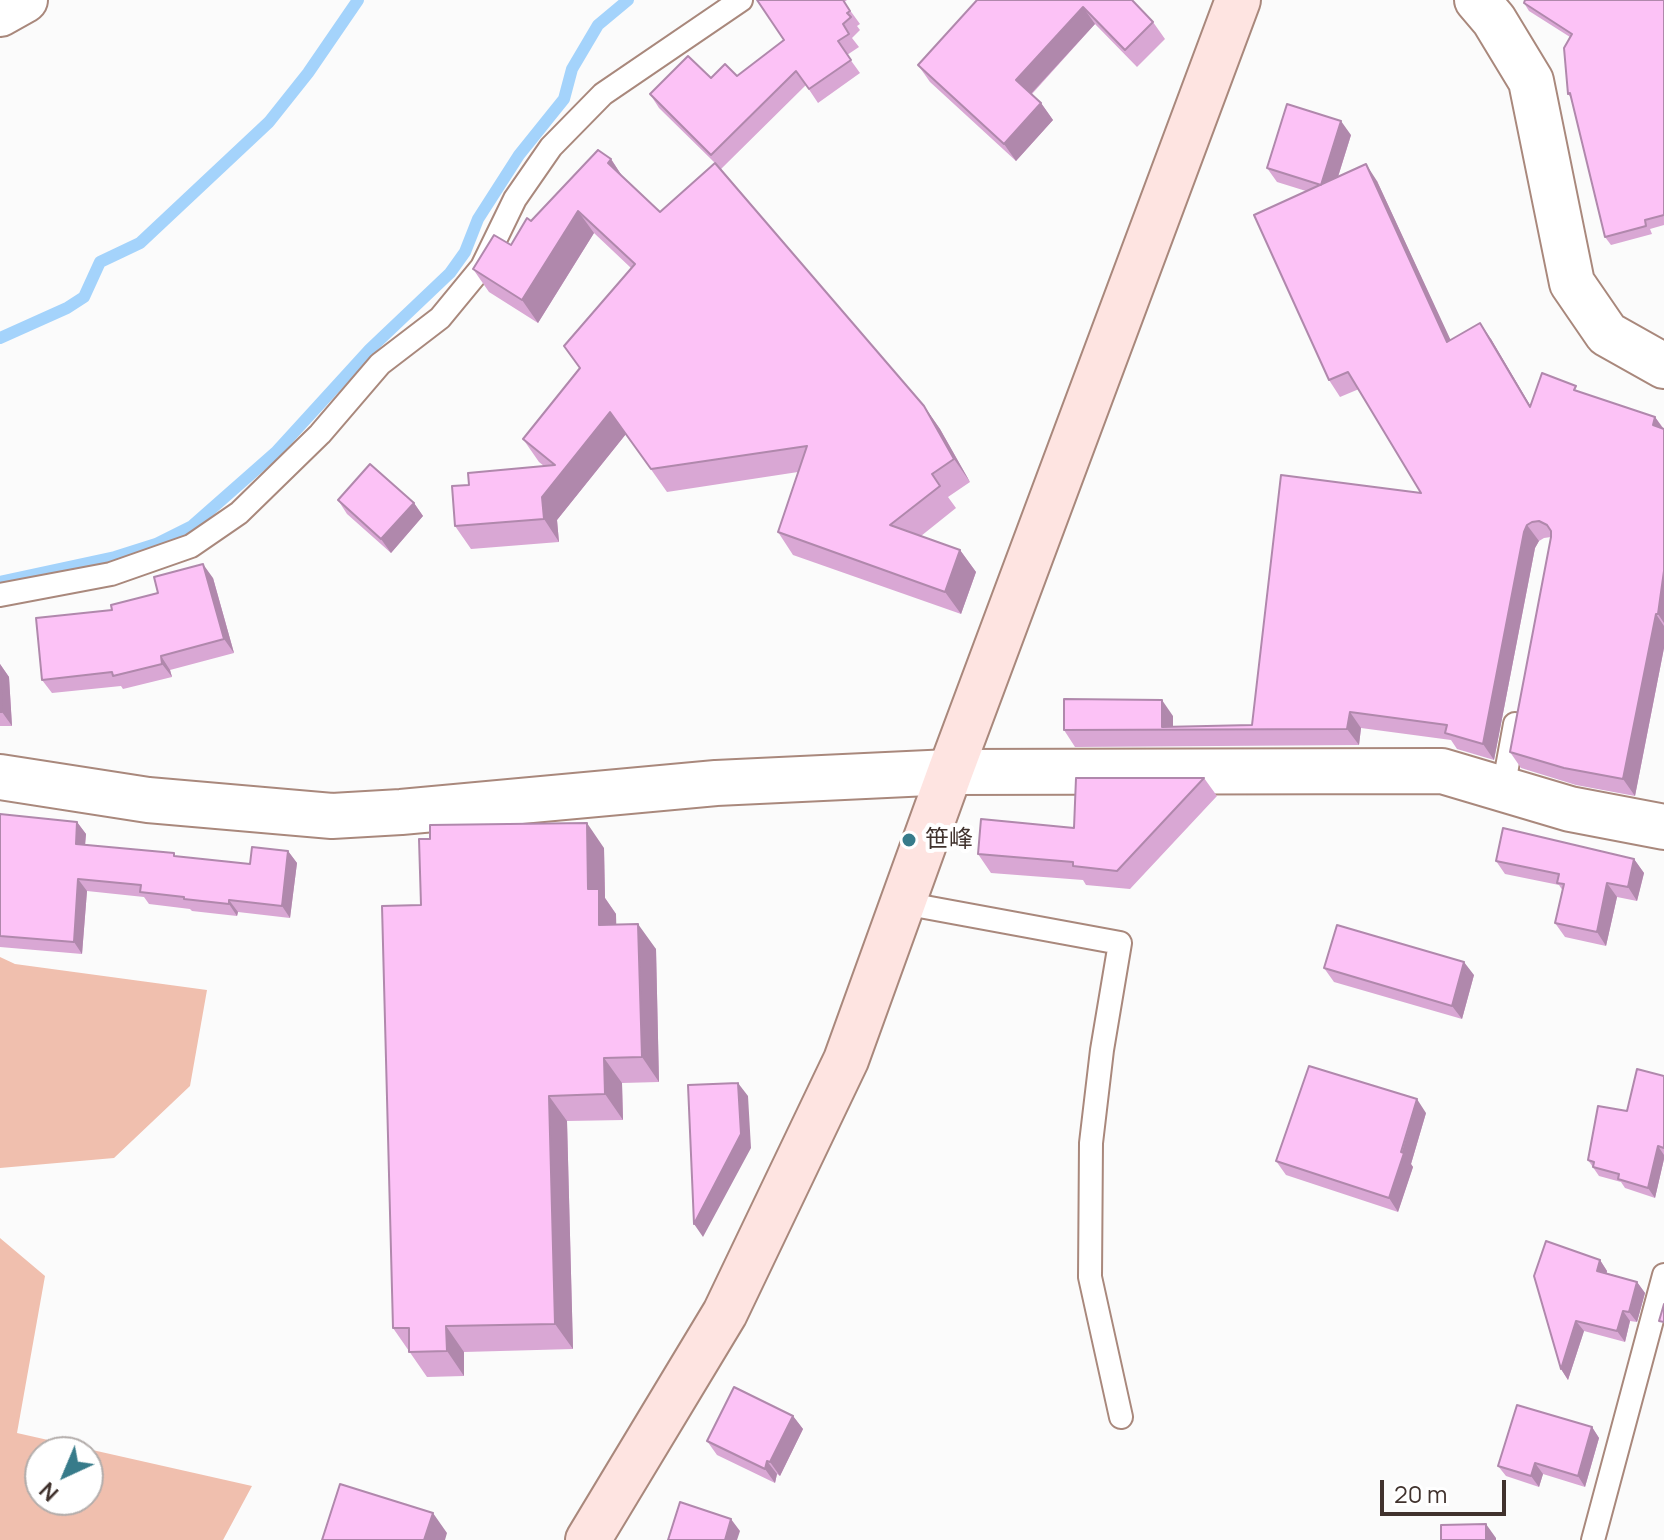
<!DOCTYPE html>
<html>
<head>
<meta charset="utf-8">
<style>
	body { margin:0 }
	#map { position:relative; width:1664px; height:1540px; overflow:hidden; background:#fbfbfb; font-family:Manrope,sans-serif }
	canvas { display:block }
	.north { position:absolute; left:24px; top:1436px; width:80px; height:80px; box-sizing:border-box; background:#fff; border:2px solid #b3adab; border-radius:50%; rotate:224deg; font-size:22px; font-weight:700; line-height:32px; text-align:center; color:#40322d }
	.north::after { content:''; display:block; margin:auto; width:28px; height:36px; background:#377b8a; clip-path:polygon(50% 0,100% 100%,50% 72%,0 100%) }
	.scale { position:absolute; left:1380px; top:1480px; width:126px; height:36px; box-sizing:border-box; border:4px solid #40322d; border-top:0; padding-left:10px; font-size:24px; line-height:28px; white-space:nowrap; color:#40322d; -webkit-text-stroke:6px #fff; paint-order:stroke }
</style>
</head>
<body>
<div id="map">
<canvas width="1664" height="1540"></canvas>
<div class="north">N</div>
<div class="scale">20 m</div>
</div>
<script>
const c = document.querySelector('canvas').getContext('2d');
c.lineJoin = 'round';
function fillPath(path, color) { c.fillStyle = color; c.fill(path, 'evenodd'); }
const shape = rows => new Path2D(rows.map(r => 'M' + r).join(''));
function stroke(path, color, width, dash) { c.strokeStyle = color; c.lineWidth = width; c.lineCap = dash ? 'butt' : 'round'; c.setLineDash(dash || []); c.stroke(path); }
function label(font, color, halo, rows, align = 'center') {
  c.font = font + ' Manrope,"Noto Sans JP",sans-serif'; c.lineWidth = 8; c.setLineDash([]); c.textBaseline = 'middle'; c.strokeStyle = halo; c.fillStyle = color; for (const [text, x, y, turn = 0] of rows) {
    c.save(); c.translate(x, y); c.rotate((+turn || 0) * Math.PI / 180); c.textAlign = isNaN(turn) ? turn : align; if (halo) c.strokeText(text, 0, 0); c.fillText(text, 0, 0); c.restore();
  }
}
const green = shape([
	[0,957,15,964,207,990,190,1086,114,1158,0,1168],
	[0,1238,45,1276,17,1433,252,1486,223,1540,0,1540],
	[40,1452,88,1452,88,1500,40,1500]
]);
const stream = shape([
	[0,338,67,308,84,297,100,262,140,243,269,122,308,73,358,0],
	[0,582,115,557,156,544,192,526,276,452,370,349,450,273,465,252,478,219,519,155,564,99,572,69,598,25,628,0]
]);
const lane = shape([
	[0,595,111,574,191,546,239,513,320,434,380,364,440,318,482,267,515,199,551,147,603,94,741,0],
	[1503,789,1515,724],
	[903,903,1120,943,1102,1050,1091,1143,1090,1277,1121,1417],
	[1593,1540,1664,1275]
]);
const street = shape([
	[1477,0,1494,20,1531,81,1572,283,1607,334,1664,366],
	[0,14,25,0],
	[0,777,148,800,332,816,401,812,716,783,950,772,1442,771,1570,809,1664,827]
]);
const secondary = shape([
	[588,1540,725,1313,846,1060,950,772,1238,0]
]);
const wall = shape([
	[757,0,847,0,844,2,860,24,857,26,860,30,852,38,859,47,847,55,860,73,818,103,806,85,721,169,924,406,940,429,970,482,948,497,956,508,921,536,960,550,976,572,961,614,793,555,778,532,798,472,667,492,626,434,557,520,559,542,471,549,455,526,469,485,544,466,539,462,523,439,580,369,631,268,594,233,538,323,489,292,473,269,511,245,531,221,611,159,622,176,660,212,715,163,659,108,650,94,711,78,737,76,784,40],
	[977,0,1132,0,1153,22,1165,39,1137,67,1095,24,1032,94,1041,103,1053,120,1016,161,930,82,918,65],
	[1664,0,1664,225,1650,229,1652,234,1611,245,1605,237,1572,99,1568,94,1570,37,1529,11,1524,3],
	[1351,135,1338,177,1377,181,1450,340,1491,339,1530,405,1580,392,1655,417,1664,429,1664,648,1635,796,1576,785,1521,768,1510,752,1551,537,1544,538,1539,541,1535,548,1494,760,1457,749,1451,740,1361,728,1359,745,1075,747,1064,730,1173,716,1173,727,1252,725,1421,493,1359,389,1340,397,1329,380,1306,191,1277,182,1267,168],
	[338,500,414,503,423,516,391,553,347,514],
	[213,578,234,653,170,670,172,677,123,689,121,686,52,693,42,680,112,610],
	[0,664,9,677,12,726,0,726],
	[1204,778,1217,796,1130,889,1086,885,1083,880,991,873,978,854,1074,828],
	[0,814,77,822,86,834,85,845,177,857,250,864,288,851,297,863,290,918,238,912,237,916,192,911,190,909,149,904,144,897,87,891,82,954,0,947],
	[604,848,605,898,616,914,616,925,656,949,659,1082,622,1083,623,1120,567,1121,573,1349,464,1352,464,1376,427,1377,393,1328,421,905],
	[1634,859,1644,873,1637,901,1617,897,1606,946,1565,937,1555,923,1563,891,1559,885,1505,874,1496,861],
	[1324,968,1474,975,1462,1019,1334,982],
	[1664,1076,1664,1159,1655,1198,1625,1188,1621,1182,1599,1176,1588,1160,1627,1111],
	[1426,1113,1411,1164,1413,1167,1398,1212,1286,1175,1276,1161],
	[1600,1260,1607,1271,1607,1273,1637,1282,1645,1293,1637,1322,1630,1321,1625,1342,1584,1331,1568,1380,1561,1369,1534,1276],
	[793,1416,803,1429,780,1476,777,1474,775,1483,717,1455,707,1441],
	[1592,1427,1599,1438,1585,1487,1543,1474,1539,1487,1506,1476,1498,1466]
]);
const shadedWall = shape([
	[1083,7,1095,24,1028,97,1016,80],
	[1041,103,1053,120,1016,161,1004,144],
	[1341,121,1351,135,1331,199,1321,185],
	[611,159,626,182,608,163],
	[1366,164,1377,181,1459,358,1447,342],
	[578,211,594,233,538,323,522,300],
	[1480,323,1491,339,1541,424,1530,407],
	[924,406,940,429,970,482,954,459],
	[610,412,626,434,557,520,559,542,544,519,542,497],
	[1655,417,1664,430,1653,425],
	[414,503,423,516,391,553,381,539],
	[1527,525,1539,541,1535,548,1494,760,1483,744,1524,532],
	[960,550,976,572,961,614,945,592],
	[203,564,213,578,234,653,224,639],
	[1664,571,1664,623,1658,614],
	[1656,614,1664,626,1664,648,1635,796,1623,779],
	[161,656,170,670,172,677,162,664],
	[0,664,9,677,12,726,2,712],
	[1162,700,1173,716,1173,730,1162,727],
	[1350,712,1361,728,1359,745,1347,729],
	[77,822,86,834,84,856,76,844],
	[587,823,604,848,605,898,616,914,617,950,599,925,588,889],
	[288,851,297,863,290,918,282,906],
	[1634,859,1644,873,1637,901,1628,887],
	[78,879,87,891,82,954,74,942],
	[1607,883,1617,897,1606,946,1597,932],
	[229,900,238,912,237,916,229,904],
	[638,924,656,949,659,1082,642,1057],
	[1464,962,1474,975,1462,1019,1452,1006],
	[604,1058,622,1083,623,1120,605,1094],
	[738,1083,748,1096,751,1148,703,1237,694,1224],
	[549,1096,567,1121,573,1349,555,1324],
	[1417,1099,1426,1113,1411,1164,1413,1167,1398,1212,1389,1198],
	[1658,1146,1664,1155,1664,1159,1655,1198,1648,1188],
	[1600,1260,1607,1271,1604,1281,1597,1271],
	[1637,1282,1645,1293,1637,1322,1629,1312],
	[1623,1311,1630,1321,1625,1342,1617,1331],
	[1576,1321,1584,1331,1568,1380,1561,1369],
	[446,1326,464,1352,464,1376,447,1351],
	[793,1416,803,1429,780,1476,770,1462],
	[1592,1427,1599,1438,1585,1487,1578,1476],
	[767,1461,777,1474,775,1483,765,1469],
	[1535,1463,1543,1474,1539,1487,1531,1476],
	[433,1513,447,1533,445,1540,424,1540],
	[731,1519,740,1531,737,1540,725,1540],
	[1486,1524,1496,1538,1496,1540,1486,1540]
]);
const building = shape([
	[757,0,843,0,850,11,847,13,851,17,843,24,849,34,838,41,851,60,809,89,796,71,711,155,650,94,688,56,711,78,725,64,737,76,784,40,757,0],
	[977,0,1132,0,1153,22,1125,50,1083,7,1016,80,1041,103,1004,144,918,65,977,0],
	[1525,0,1664,0,1664,215,1645,220,1646,226,1605,237,1570,93,1568,94,1564,48,1572,34,1524,3,1525,0],
	[1287,104,1341,121,1321,185,1267,168,1287,104],
	[598,150,611,159,608,163,660,212,715,163,924,406,954,459,932,474,940,486,890,525,960,550,945,592,778,532,807,446,651,469,610,412,542,497,544,519,455,526,452,486,469,485,468,473,555,465,523,439,580,368,564,346,635,264,578,211,522,300,473,269,494,235,511,245,527,218,531,221,598,150],
	[1366,164,1447,342,1480,323,1530,407,1542,373,1576,386,1574,390,1655,417,1653,425,1664,429,1664,571,1658,614,1656,614,1623,779,1564,768,1510,752,1551,537,1551,531,1547,525,1539,521,1532,522,1527,525,1524,532,1483,744,1445,733,1447,725,1350,712,1347,729,1064,730,1064,699,1162,700,1162,727,1252,725,1281,475,1421,493,1348,372,1329,380,1254,215,1366,164],
	[370,464,414,503,381,539,338,500,370,464],
	[203,564,224,639,161,656,162,664,113,676,112,672,42,680,36,618,112,610,111,605,158,593,154,577,203,564],
	[0,668,2,712,0,712,0,668],
	[1076,778,1204,778,1117,871,1073,866,1073,862,978,854,981,819,1074,828,1076,778],
	[0,814,77,822,76,844,174,853,174,856,250,864,252,847,288,851,282,906,229,900,229,904,184,899,184,897,140,892,141,885,78,879,74,942,0,936,0,814],
	[587,823,588,889,599,889,599,925,638,924,642,1057,604,1058,605,1094,549,1096,555,1324,446,1326,447,1351,409,1352,409,1328,393,1328,382,906,421,905,419,839,430,839,430,825,587,823],
	[1503,828,1634,859,1628,887,1607,883,1597,932,1555,923,1564,884,1557,883,1559,874,1496,861,1503,828],
	[1337,925,1464,962,1452,1006,1324,968,1337,925],
	[1309,1066,1417,1099,1401,1152,1404,1153,1389,1198,1276,1161,1309,1066],
	[1637,1069,1664,1076,1664,1148,1658,1146,1648,1188,1618,1179,1619,1174,1593,1167,1594,1162,1588,1160,1598,1106,1627,1111,1637,1069],
	[738,1083,741,1134,694,1224,688,1085,738,1083],
	[1546,1241,1600,1260,1597,1271,1637,1282,1629,1312,1623,1311,1617,1331,1576,1321,1561,1369,1534,1276,1546,1241],
	[1664,1304,1664,1322,1659,1321,1664,1304],
	[734,1387,793,1416,770,1462,767,1461,765,1469,707,1441,734,1387],
	[1517,1405,1592,1427,1578,1476,1535,1463,1531,1476,1498,1466,1517,1405],
	[340,1484,433,1513,424,1540,322,1540,340,1484],
	[680,1502,731,1519,725,1540,668,1540,680,1502],
	[1486,1524,1486,1540,1441,1540,1441,1525,1486,1524]
]);
const markers = [
	[909,840,8,"#377b8a"]
];
const poiNames = [
	["笹峰",925,840]
];
fillPath(green, '#f0bfae');
stroke(stream, '#a4d3fb', 12);
stroke(lane, '#a9887c', 26);
stroke(street, '#a9887c', 48);
stroke(secondary, '#a9887c', 48);
stroke(lane, '#fff', 22);
stroke(street, '#fff', 44);
stroke(secondary, '#fee4e1', 44);
fillPath(wall, '#d9a7d4');
fillPath(shadedWall, '#b088ac');
fillPath(building, '#fcc2f6');
stroke(building, '#b088ac', 2);
for (const [x, y, r, color] of markers) { const dot = new Path2D(); dot.arc(x, y, r, 0, 2 * Math.PI); c.fillStyle = color; c.fill(dot); stroke(dot, '#fff', 3); }
label('24px', '#40322d', '#fff', poiNames, 'left');
</script>
</body>
</html>
